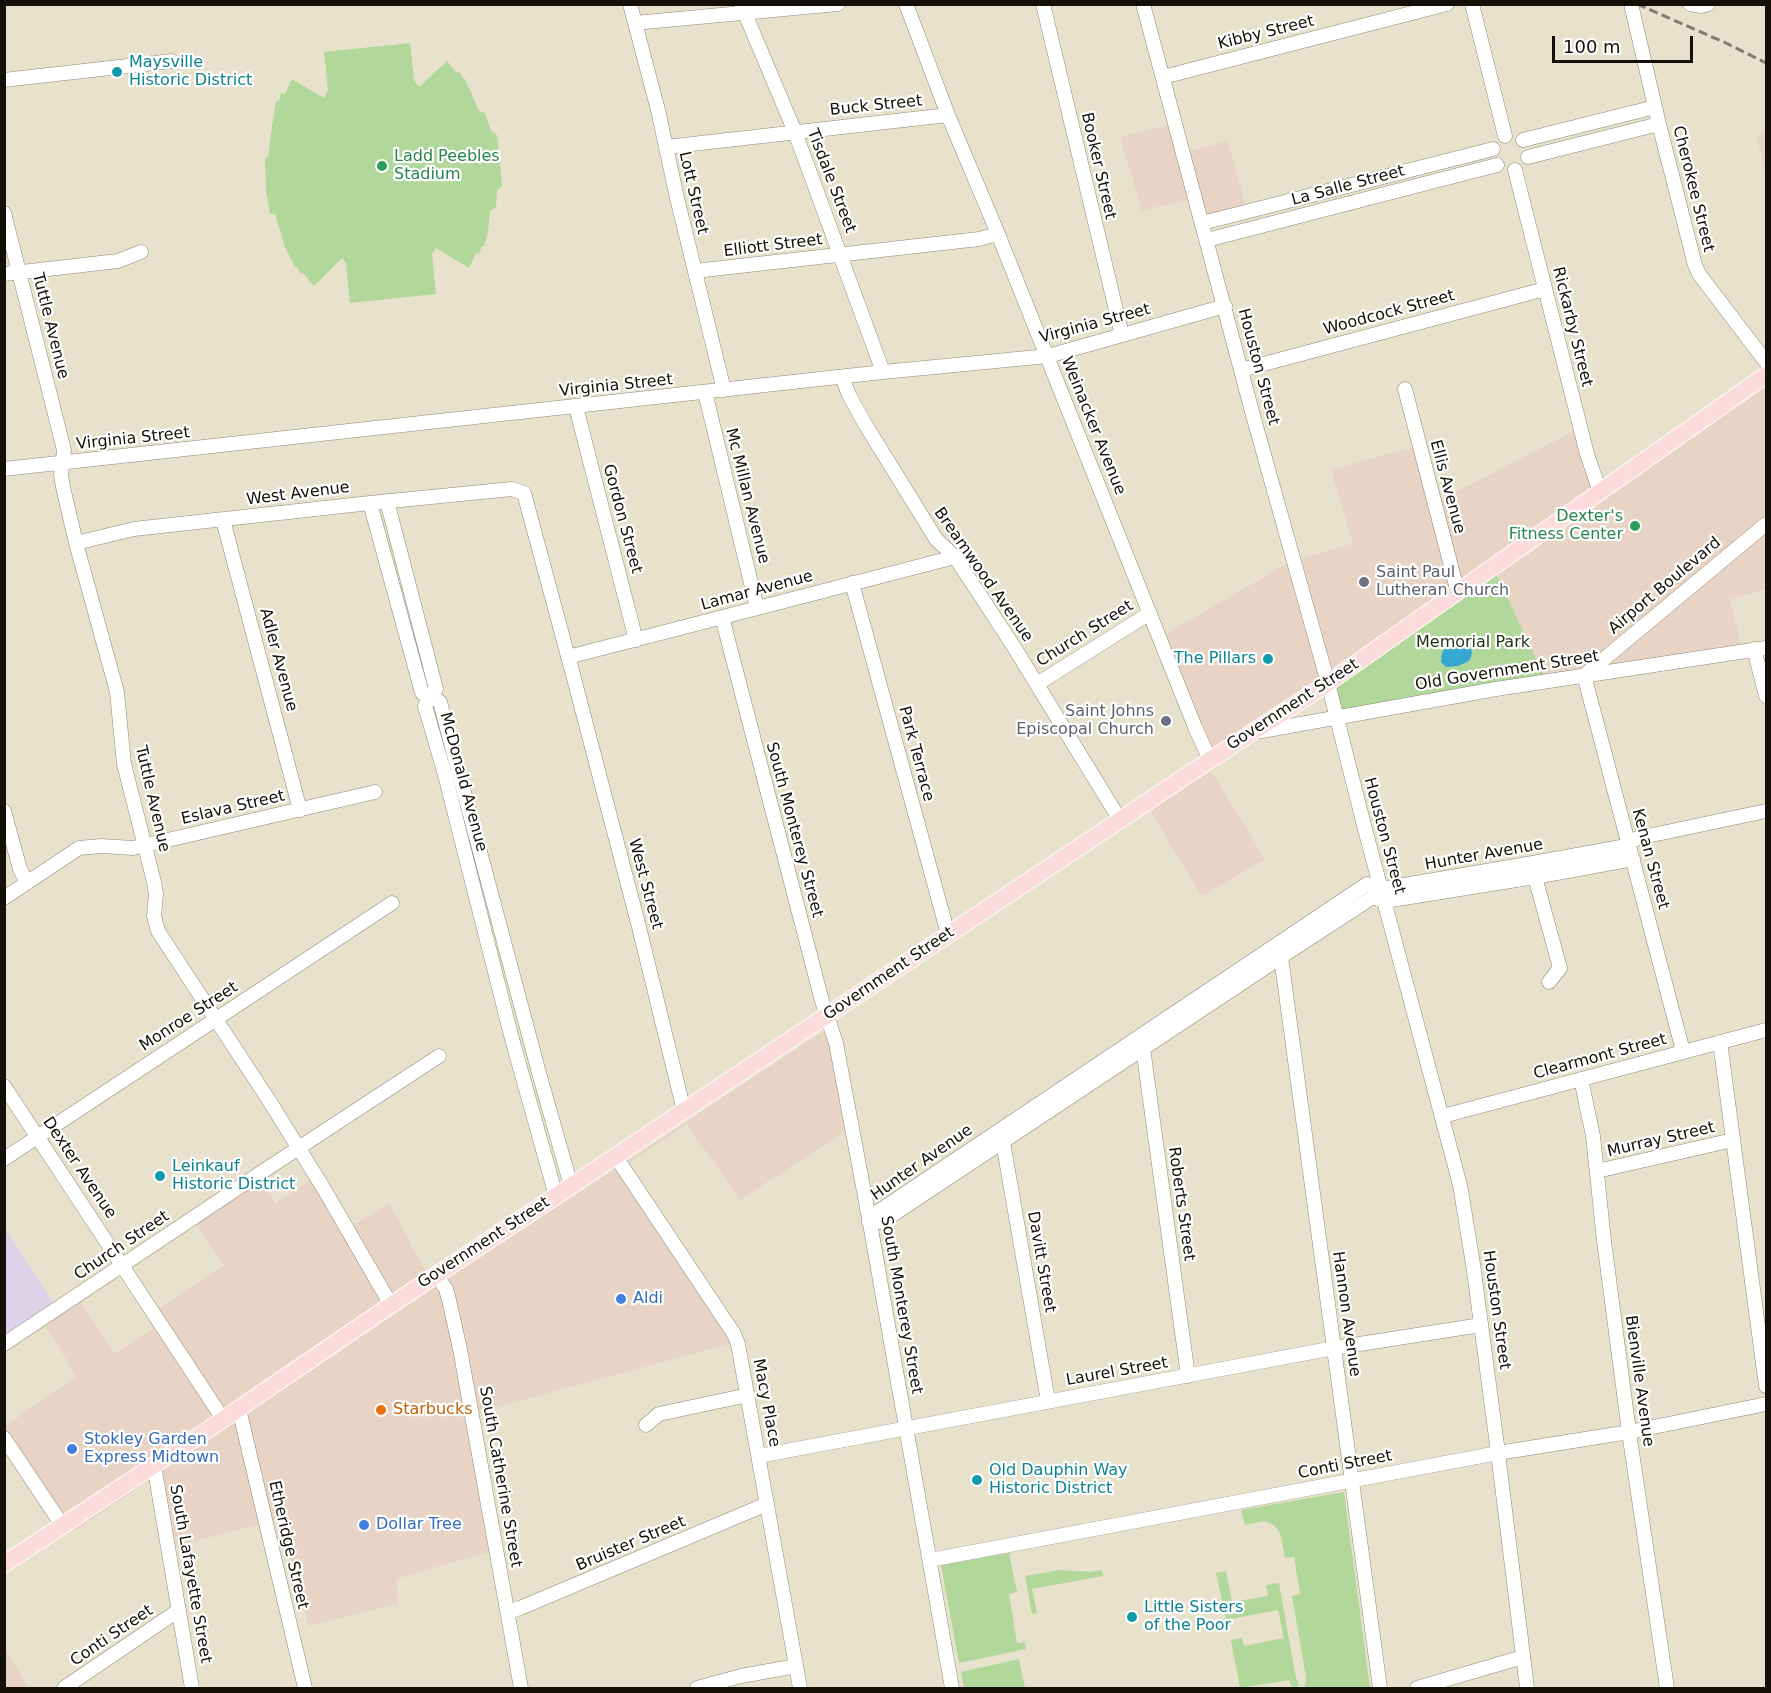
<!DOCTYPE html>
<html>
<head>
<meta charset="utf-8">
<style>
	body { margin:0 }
	#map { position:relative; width:1771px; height:1693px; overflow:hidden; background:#e8e2cd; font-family:"DejaVu Sans",sans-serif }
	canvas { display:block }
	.frame { position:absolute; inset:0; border:6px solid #121009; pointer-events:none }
	.scale { position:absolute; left:1552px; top:36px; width:141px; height:27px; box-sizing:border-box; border:3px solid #121009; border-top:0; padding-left:8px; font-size:18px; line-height:21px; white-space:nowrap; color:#121009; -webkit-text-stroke:4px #fff; paint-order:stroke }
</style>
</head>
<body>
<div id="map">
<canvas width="1771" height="1693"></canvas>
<div class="frame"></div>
<div class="scale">100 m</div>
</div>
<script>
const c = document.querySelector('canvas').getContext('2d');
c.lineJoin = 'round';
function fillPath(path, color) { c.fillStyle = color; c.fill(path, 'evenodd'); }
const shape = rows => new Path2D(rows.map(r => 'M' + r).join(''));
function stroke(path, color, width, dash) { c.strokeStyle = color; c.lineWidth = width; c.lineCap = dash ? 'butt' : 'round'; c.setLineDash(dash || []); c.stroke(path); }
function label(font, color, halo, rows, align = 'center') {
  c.font = font + ' "DejaVu Sans",sans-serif'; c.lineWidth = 4.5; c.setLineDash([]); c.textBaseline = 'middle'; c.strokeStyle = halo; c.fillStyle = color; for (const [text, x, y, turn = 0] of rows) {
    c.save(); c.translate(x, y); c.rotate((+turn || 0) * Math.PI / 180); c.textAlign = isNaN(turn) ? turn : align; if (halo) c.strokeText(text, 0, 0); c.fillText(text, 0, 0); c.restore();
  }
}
const commercial = shape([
	[1170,124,1180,153,1228,141,1246,207,1206,218,1200,196,1142,211,1120,137],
	[1766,126,1766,180,1757,137],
	[1766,365,1766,589,1730,600,1741,644,1547,681,1490,562,1218,750,1211,771,1265,859,1202,896,1142,798,1212,753,1164,635,1290,562,1353,543,1331,470,1416,446,1432,504,1577,430,1594,489],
	[827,1029,849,1128,740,1200,687,1124,619,1170,733,1343,468,1415,493,1551,396,1579,398,1604,309,1626,279,1519,173,1547,160,1473,74,1532,5,1427,5,1426,77,1377,44,1324,80,1301,115,1354,153,1328,147,1317,224,1266,196,1223,259,1182,275,1203,311,1180,341,1233,389,1203,434,1288],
	[5,1648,29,1688,5,1688]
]);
const education = shape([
	[4,1226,55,1305,4,1339]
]);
const green = shape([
	[410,43,414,80,419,87,447,61,457,73,459,72,464,79,465,79,479,111,485,113,491,131,497,135,502,186,497,190,496,207,490,211,488,231,484,246,482,246,479,254,476,253,469,268,436,248,432,254,436,294,350,303,346,263,342,258,314,286,303,273,301,274,297,267,295,267,285,247,275,214,270,214,266,191,265,158,268,157,274,113,276,101,279,101,281,93,285,94,292,79,324,98,328,90,324,52],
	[1493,568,1547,681,1336,717,1328,683],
	[1344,1492,1370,1688,1305,1688,1306,1677,1292,1596,1300,1594,1294,1557,1285,1558,1280,1533,1274,1525,1264,1521,1245,1525,1241,1510],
	[1009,1553,1017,1592,1009,1594,1017,1643,1025,1642,1026,1649,959,1663,941,1565],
	[1061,1570,1090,1572,1102,1570,1103,1576,1032,1589,1037,1613,1032,1614,1025,1576],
	[1226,1571,1232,1602,1268,1596,1266,1585,1279,1583,1296,1678,1298,1681,1299,1685,1296,1687,1291,1686,1289,1680,1240,1688,1231,1640,1242,1638,1244,1646,1284,1638,1278,1610,1226,1620,1216,1573],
	[1019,1659,1025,1688,964,1688,961,1672]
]);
const water = shape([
	[1460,643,1470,647,1472,652,1471,657,1469,661,1458,666,1446,667,1441,662,1442,652,1446,648]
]);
const minor = shape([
	[630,4,658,110,677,198,724,390],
	[741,4,795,132,883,372],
	[906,4,948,115,998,234,1195,727,1210,760],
	[1043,4,1122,335],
	[1143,4,1254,419,1328,683,1366,833,1460,1185,1473,1264,1497,1445,1527,1688],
	[1472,4,1505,136],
	[1631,4,1659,124,1695,265,1699,274,1766,362],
	[1690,4,1701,6,1708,4],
	[635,23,838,4],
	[1163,77,1447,4],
	[4,80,172,61],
	[1523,140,1655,107],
	[666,147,948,115],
	[1528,157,1659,124],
	[1515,170,1587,454,1600,492],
	[4,213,64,450,61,475,63,487,76,543,117,692,124,764,154,882,156,894,154,916,158,931,270,1102,324,1189,391,1305],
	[1202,223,1493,149],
	[1207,240,1497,165],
	[695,271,979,239,998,234],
	[4,274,118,261,141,252],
	[1241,370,1545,289],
	[842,377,849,395,865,424,936,539,955,557,1014,647,1120,820],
	[1405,389,1458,593],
	[705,392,757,608],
	[576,407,636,640],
	[4,469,883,372,1048,356,1225,306],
	[370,503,422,693,426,695,430,695,436,689,387,501],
	[223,520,300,810],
	[76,543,134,529,370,503,512,489,524,493,570,664],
	[852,583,948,934],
	[722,617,822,1001,836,1043,871,1229,952,1688],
	[1754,649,1766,696],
	[568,657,955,557],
	[571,667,639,927,684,1111],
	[1586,674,1766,524],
	[1584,675,1683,1051],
	[1037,684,1150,613],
	[1256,732,1496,689,1766,648],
	[4,811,20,869,27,883],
	[1535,877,1560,968,1549,982],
	[4,898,79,848,101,846,133,848,375,792],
	[1278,951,1281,957,1380,1688],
	[1140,1042,1143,1048,1188,1376],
	[1720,1042,1766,1386],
	[1581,1079,1593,1136,1604,1241,1629,1432,1667,1688],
	[4,1086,223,1419],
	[1443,1116,1766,1030],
	[999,1135,1003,1142,1048,1401],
	[616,1157,734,1334,738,1344,800,1688],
	[4,1159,392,903],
	[1597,1171,1733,1140],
	[556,1196,512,1039,445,775,425,706,427,702,431,699,436,699,440,702,539,1073,571,1186],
	[875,1221,876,1213,1367,884,1381,889,1533,863,1621,847,1638,838,1766,811],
	[869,1222,875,1221,882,1222,1281,957,1373,897,1385,901,1535,877,1633,859],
	[436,1275,446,1289,449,1300,460,1349,521,1688],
	[4,1344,265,1170,439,1056],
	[239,1409,305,1688],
	[646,1425,659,1414,748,1395],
	[4,1438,62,1525],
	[759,1456,1334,1348,1481,1325],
	[154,1465,192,1688],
	[930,1560,1498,1453,1629,1432,1766,1404],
	[508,1612,520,1608,767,1504],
	[64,1688,179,1610],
	[697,1688,741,1676,796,1666],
	[1417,1688,1523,1657]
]);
const major = shape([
	[4,1564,203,1433,391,1305,556,1196,1210,760,1328,683,1766,375]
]);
const rail = shape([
	[1637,4,1726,43,1766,63]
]);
const markers = [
	[117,72,6,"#0f9aa8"],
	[382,166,6,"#2e9e5b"],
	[1635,526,6,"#2e9e5b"],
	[1364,582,6,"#6b7280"],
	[1268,659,6,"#0f9aa8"],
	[1166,721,6,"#6b7280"],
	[160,1176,6,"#0f9aa8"],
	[621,1299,6,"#3f7fe0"],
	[381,1410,6,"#e8710a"],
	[72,1449,6,"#3f7fe0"],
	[977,1480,6,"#0f9aa8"],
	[364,1525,6,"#3f7fe0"],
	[1132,1617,6,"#0f9aa8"]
];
const streetNames = [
	["Kibby Street",1266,33,-14],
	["Buck Street",876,106,-6],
	["Booker Street",1098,166,77],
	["Tisdale Street",831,181,69],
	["La Salle Street",1348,186,-15],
	["Cherokee Street",1693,189,76],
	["Lott Street",693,193,77],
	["Elliott Street",773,246,-7],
	["Woodcock Street",1389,313,-15],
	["Virginia Street",1095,324,-15],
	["Tuttle Avenue",50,326,76],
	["Rickarby Street",1572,327,76],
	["Houston Street",1258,367,75],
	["Virginia Street",616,386,-6],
	["Weinacker Avenue",1093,426,68],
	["Virginia Street",133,439,-6],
	["Ellis Avenue",1447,487,75],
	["West Avenue",298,494,-7],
	["Mc Millan Avenue",747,496,76],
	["Gordon Street",622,519,75],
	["Breamwood Avenue",983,575,55],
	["Airport Boulevard",1665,586,-40],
	["Lamar Avenue",757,591,-15],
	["Church Street",1085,634,-32],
	["Adler Avenue",278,660,75],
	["Old Government Street",1507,671,-9],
	["Government Street",1293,705,-33],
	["Park Terrace",916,754,75],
	["McDonald Avenue",463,782,75],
	["Tuttle Avenue",152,799,77],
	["Eslava Street",233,808,-13],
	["South Monterey Street",794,830,75],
	["Houston Street",1384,836,75],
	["Hunter Avenue",1484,855,-10],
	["Kenan Street",1650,859,75],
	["West Street",645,884,75],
	["Government Street",889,974,-34],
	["Monroe Street",189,1017,-33],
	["Clearmont Street",1600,1057,-15],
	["Murray Street",1661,1140,-13],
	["Hunter Avenue",922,1163,-35],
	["Dexter Avenue",79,1168,56],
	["Roberts Street",1181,1204,82],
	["Government Street",484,1243,-33],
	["Church Street",122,1246,-34],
	["Davitt Street",1041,1262,80],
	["South Monterey Street",901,1305,80],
	["Houston Street",1496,1310,82],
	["Hannon Avenue",1346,1314,82],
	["Laurel Street",1117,1372,-10],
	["Bienville Avenue",1639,1381,82],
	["Macy Place",766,1403,79],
	["Conti Street",1345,1465,-11],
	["South Catherine Street",500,1477,80],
	["Bruister Street",631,1544,-23],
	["Etheridge Street",288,1545,77],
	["South Lafayette Street",190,1574,80],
	["Conti Street",112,1636,-34]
];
const cultureNames = [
	["Maysville",129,63],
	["Historic District",129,81],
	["The Pillars",1256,659,"right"],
	["Leinkauf",172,1167],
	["Historic District",172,1185],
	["Old Dauphin Way",989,1471],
	["Historic District",989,1489],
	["Little Sisters",1144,1608],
	["of the Poor",1144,1626]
];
const leisureNames = [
	["Ladd Peebles",394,157],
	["Stadium",394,175],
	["Dexter's",1623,517,"right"],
	["Fitness Center",1623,535,"right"]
];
const worshipNames = [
	["Saint Paul",1376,573],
	["Lutheran Church",1376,591],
	["Saint Johns",1154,712,"right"],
	["Episcopal Church",1154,730,"right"]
];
const parkNames = [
	["Memorial Park",1473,643]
];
const shopNames = [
	["Aldi",633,1299],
	["Stokley Garden",84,1440],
	["Express Midtown",84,1458],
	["Dollar Tree",376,1525]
];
const foodNames = [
	["Starbucks",393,1410]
];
fillPath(commercial, '#e8d4c5');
fillPath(education, '#dbd4e9');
fillPath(green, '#b1d79a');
fillPath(water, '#34a8d3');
stroke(minor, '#8e8875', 15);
stroke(major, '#fff', 18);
stroke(minor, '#fff', 14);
stroke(major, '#fbdbdc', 16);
stroke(rail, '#807c6d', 3, [9, 4.5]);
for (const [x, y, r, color] of markers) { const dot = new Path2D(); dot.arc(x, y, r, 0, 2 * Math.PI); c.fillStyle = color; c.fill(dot); stroke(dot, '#fff', 2); }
label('16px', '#121009', '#fff', streetNames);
label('16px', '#0d838f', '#fff', cultureNames, 'left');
label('16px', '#27864d', '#fff', leisureNames, 'left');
label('16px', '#5b616d', '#fff', worshipNames, 'left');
label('16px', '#1e3111', '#fff', parkNames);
label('16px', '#366cbe', '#fff', shopNames, 'left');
label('16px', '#c56008', '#fff', foodNames, 'left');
</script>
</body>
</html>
